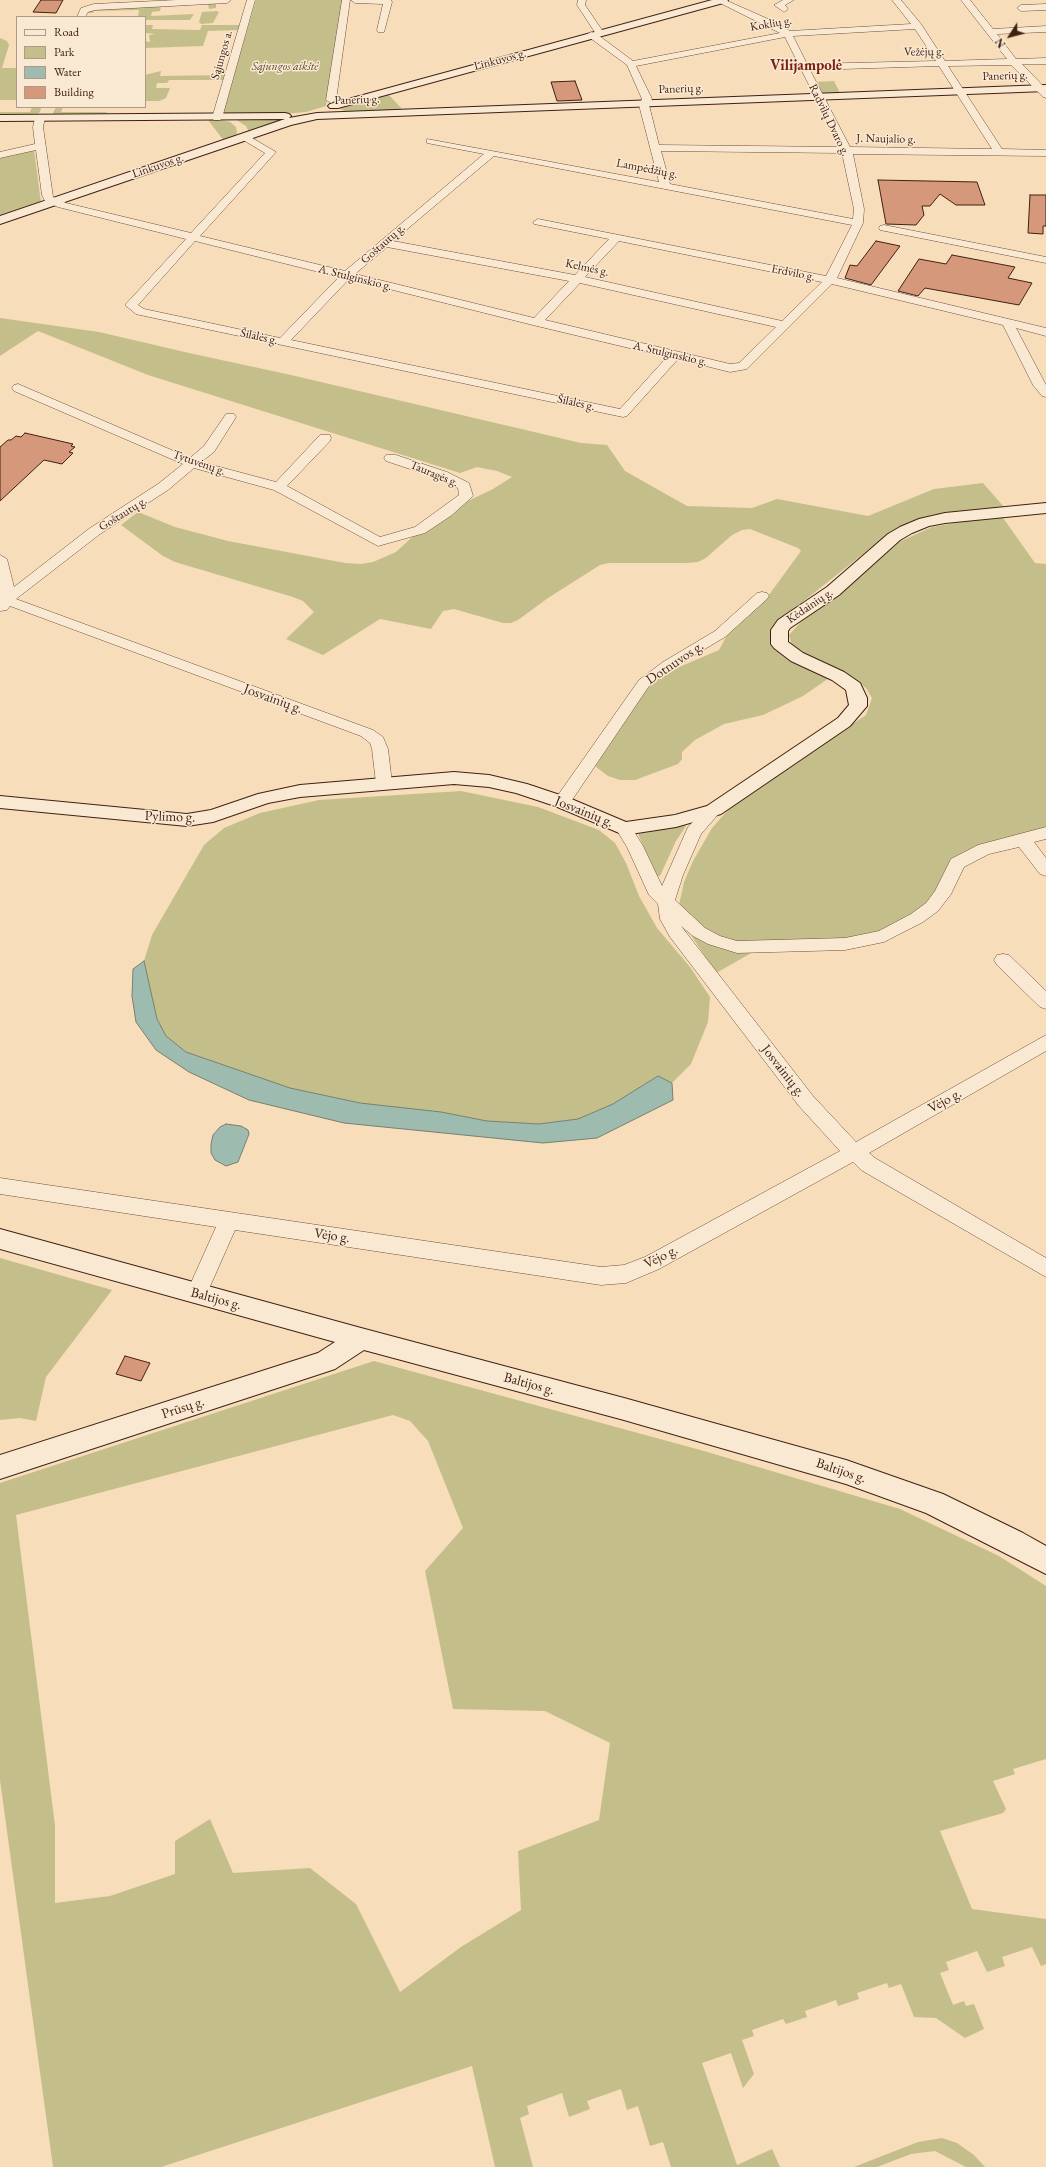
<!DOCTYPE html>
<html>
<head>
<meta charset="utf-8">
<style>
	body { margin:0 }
	#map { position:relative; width:1046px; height:2167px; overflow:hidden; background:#f7ddb9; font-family:"EB Garamond",serif }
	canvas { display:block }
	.legend { position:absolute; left:16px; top:16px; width:130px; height:92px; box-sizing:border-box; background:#fae9d2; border:1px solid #b09986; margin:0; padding:5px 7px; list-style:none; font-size:12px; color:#402015 }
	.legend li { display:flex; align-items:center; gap:8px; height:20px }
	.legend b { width:20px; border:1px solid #b09986 }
	.north { position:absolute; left:990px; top:16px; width:40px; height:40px; -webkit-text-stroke:3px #fae9d2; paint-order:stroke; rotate:234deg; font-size:11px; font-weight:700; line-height:16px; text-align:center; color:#402015 }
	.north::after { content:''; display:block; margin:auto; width:14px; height:18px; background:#402015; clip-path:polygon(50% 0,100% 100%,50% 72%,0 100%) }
</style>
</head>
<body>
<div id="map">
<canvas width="1046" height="2167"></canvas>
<ul class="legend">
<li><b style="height:5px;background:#fae9d2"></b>Road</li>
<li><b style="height:11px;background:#c4bf8a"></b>Park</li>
<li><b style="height:11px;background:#9dbcaf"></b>Water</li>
<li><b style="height:11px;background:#d6987a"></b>Building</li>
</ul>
<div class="north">N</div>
</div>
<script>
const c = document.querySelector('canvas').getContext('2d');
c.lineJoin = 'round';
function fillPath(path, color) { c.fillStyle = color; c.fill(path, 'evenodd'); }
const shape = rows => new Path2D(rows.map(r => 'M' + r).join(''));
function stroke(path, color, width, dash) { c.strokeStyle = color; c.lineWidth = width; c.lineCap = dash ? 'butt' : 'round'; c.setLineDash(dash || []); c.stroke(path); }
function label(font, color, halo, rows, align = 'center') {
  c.font = font + ' "EB Garamond",serif'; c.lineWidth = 3; c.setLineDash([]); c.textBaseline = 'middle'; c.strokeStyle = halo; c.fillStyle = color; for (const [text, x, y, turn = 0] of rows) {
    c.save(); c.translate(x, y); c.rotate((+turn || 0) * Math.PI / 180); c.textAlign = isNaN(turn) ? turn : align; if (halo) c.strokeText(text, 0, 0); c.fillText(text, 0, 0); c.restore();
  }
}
const green = shape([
	[256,0,343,0,326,106,306,112,284,114,222,116],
	[216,3,216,8,209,9,208,4,161,7,160,11,152,12,151,16,194,14,190,20,145,20,145,17,138,17,139,10,94,11,93,13,88,13,90,10],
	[217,11,219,12,213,23,201,24,199,22,202,12],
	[145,25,153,25,152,29,200,30,202,25,241,25,239,30,208,31,203,46,145,48,145,41,150,42,149,35,156,34,145,33],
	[0,38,7,41,9,45,2,68,17,68,17,100,0,100],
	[161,71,160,76,224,75,223,80,169,80,167,83,157,83,156,88,170,88,166,98,159,101,145,101,145,75],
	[834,81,840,93,821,94,814,82],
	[387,93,403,110,347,112,340,109,341,106],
	[32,107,41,108,40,112,36,115,0,115,0,112,30,112],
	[56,107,63,107,61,112,106,112,109,115,52,115],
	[235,119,284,119,249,132,246,126],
	[208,120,221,120,230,122,236,127,237,133,233,138,224,141],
	[34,149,41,203,0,217,0,156],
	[0,318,99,332,189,353,291,375,581,443,607,445,625,471,687,506,752,508,777,499,868,516,934,489,983,483,1004,507,931,515,910,523,882,539,781,619,774,631,829,678,803,696,763,715,724,724,695,740,682,752,682,759,678,764,635,780,620,780,608,776,595,766,638,700,651,685,677,668,719,650,727,635,766,599,801,551,798,548,750,529,742,530,732,535,706,558,698,562,686,563,609,563,600,565,548,598,518,620,511,623,503,623,454,609,443,611,431,629,380,619,323,655,286,639,314,612,303,601,293,597,175,562,163,556,121,525,138,512,175,527,228,541,345,563,361,564,373,562,396,552,420,530,468,501,493,489,512,477,497,471,477,467,460,473,148,375,38,331,0,356],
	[1001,515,1035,563,1046,564,1046,828,968,851,935,897,902,922,865,938,769,943,716,973,687,929,679,905,684,882,693,861,712,828,735,802,866,715,872,698,866,688,852,677,792,646,789,635,807,615,859,577,901,541,932,527],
	[461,791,538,807,599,830,615,843,626,863,639,896,657,928,690,967,710,997,708,1022,691,1064,672,1083,658,1076,613,1104,578,1119,539,1124,487,1121,441,1112,359,1103,290,1088,186,1052,166,1036,157,1019,144,961,152,935,204,845,224,828,260,813,319,800],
	[683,824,686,826,676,841,660,876,657,876,638,834],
	[0,1258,112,1290,46,1377,36,1421,20,1418,0,1420],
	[374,1361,704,1451,900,1509,999,1556,1046,1586,1046,1759,1013,1769,1015,1774,993,1781,1006,1809,1003,1813,940,1831,972,1909,1046,1919,1046,1964,1041,1966,1032,1947,1002,1957,1005,1966,987,1972,977,1951,946,1962,949,1970,940,1973,953,2005,964,2001,966,2006,974,2004,984,2029,965,2038,936,2018,914,2017,901,1984,889,1988,887,1983,857,1993,859,1999,838,2006,836,2000,805,2011,807,2017,786,2024,783,2019,752,2030,754,2036,742,2040,754,2074,743,2088,731,2053,702,2063,737,2165,772,2149,780,2167,671,2167,663,2142,650,2146,638,2106,627,2110,621,2089,587,2101,590,2109,569,2117,562,2093,527,2106,529,2114,520,2118,533,2167,495,2167,472,2066,161,2167,53,2167,0,1780,0,1483],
	[393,1415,410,1421,428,1441,463,1528,425,1571,453,1709,545,1711,610,1743,599,1820,518,1851,521,1910,461,1947,400,1992,356,1904,310,1868,233,1873,210,1819,175,1841,175,1874,110,1896,55,1903,55,1826,16,1515],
	[942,2138,957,2143,974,2155,985,2167,966,2167,935,2151,911,2154,877,2167,854,2167,918,2142]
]);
const water = shape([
	[144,961,157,1019,166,1036,186,1052,290,1088,360,1103,441,1112,487,1121,539,1124,578,1119,613,1104,658,1076,672,1083,673,1100,597,1138,543,1143,344,1123,249,1100,189,1072,156,1050,136,1022,132,996,133,969,144,961],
	[226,1124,241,1126,248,1130,249,1134,238,1162,226,1166,215,1160,211,1153,211,1144,213,1135,220,1127,226,1124]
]);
const building = shape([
	[41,0,63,0,56,13,33,12,41,0],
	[575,81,582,100,557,101,551,82,575,81],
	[878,180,977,182,985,205,956,205,940,194,930,206,922,206,924,215,916,225,886,224,878,180],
	[1030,195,1046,195,1046,226,1043,226,1043,234,1028,233,1030,195],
	[876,241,900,246,871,285,845,278,850,265,857,266,876,241],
	[952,255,1015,267,1008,278,1032,283,1019,305,925,288,918,296,898,291,919,259,946,264,952,255],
	[25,433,73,444,71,446,75,447,69,452,73,453,62,464,44,460,0,501,0,447,8,440,11,440,16,436,21,437,25,433],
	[125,1356,150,1363,141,1381,116,1374,125,1356]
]);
const street = shape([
	[177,0,231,0,227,3,95,10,88,12,85,17,77,17,81,8,94,4,177,0],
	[247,0,255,0,222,118,220,120,214,120,212,118,247,0],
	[342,0,350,0,336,100,331,103,326,100,342,0],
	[351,0,391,0,392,2,384,32,378,32,377,30,383,4,355,3,351,0],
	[578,0,586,0,585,5,604,33,598,35,633,61,780,33,714,0,725,0,775,22,790,31,911,24,892,0,901,0,921,24,945,61,1007,59,961,0,970,0,993,29,1046,26,1046,32,997,34,1016,59,1046,58,1046,64,1022,64,1046,89,1046,98,1043,97,1011,65,948,66,1002,149,1046,150,1046,156,853,154,864,209,863,223,837,278,1046,328,1046,336,1016,328,1046,385,1046,397,1042,396,1033,385,1003,325,832,284,747,369,730,372,678,359,627,416,623,417,140,315,136,314,125,305,186,239,58,207,45,201,42,195,36,150,0,158,0,152,35,144,33,127,35,118,37,116,43,116,45,118,43,127,53,197,66,203,191,233,265,153,238,137,239,135,247,135,276,152,200,236,345,271,484,154,427,143,427,139,659,182,639,105,642,99,627,65,586,35,591,32,596,34,577,5,578,0],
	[915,29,936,61,807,64,793,36,915,29],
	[785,37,840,147,659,145,649,105,652,99,636,66,785,37],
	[939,66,992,149,850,147,810,70,939,66],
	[661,151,842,153,854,209,853,219,670,184,661,151],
	[494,156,665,189,852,225,826,276,538,219,533,222,534,224,609,239,575,275,393,241,494,156],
	[195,241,339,277,280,338,144,309,138,305,195,241],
	[619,241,822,282,782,321,585,277,619,241],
	[387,247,569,281,534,318,355,274,387,247],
	[349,279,537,326,667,357,620,409,291,340,349,279],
	[580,283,776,327,739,363,730,364,545,320,580,283],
	[783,0,794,0,785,5,788,9,784,12,774,5,783,0],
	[1046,4,1046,10,1021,11,1017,8,1021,5,1046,4],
	[884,225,1046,257,1046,263,880,230,879,228,880,226,884,225],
	[18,384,190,458,204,446,226,414,234,414,236,417,214,452,201,462,276,482,320,435,330,435,331,438,330,441,287,486,380,537,415,527,459,495,458,488,437,478,386,461,384,458,386,455,396,455,447,472,469,483,473,496,452,515,425,533,378,546,274,490,194,468,168,490,100,534,16,599,373,730,383,737,388,749,392,783,390,787,384,788,378,787,376,783,372,749,370,743,361,736,10,606,7,610,0,611,0,555,7,559,14,587,90,528,158,484,183,464,14,391,12,388,14,385,18,384],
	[762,592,767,593,769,596,767,599,725,637,673,668,649,686,568,806,562,807,556,806,554,802,556,798,639,680,663,662,715,631,757,593,762,592],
	[714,805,720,806,722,810,701,834,683,875,675,900,705,928,720,936,737,941,845,938,879,931,911,914,926,903,935,891,951,859,978,845,1046,827,1046,839,1034,842,1046,858,1046,876,1040,874,1019,847,989,854,964,867,951,894,938,911,923,922,884,942,845,950,737,953,708,944,693,936,681,926,813,1096,856,1142,1046,1035,1046,1051,869,1153,875,1158,1046,1258,1046,1277,861,1170,853,1162,659,1269,626,1283,601,1285,235,1230,204,1300,197,1303,190,1300,186,1294,216,1227,0,1194,0,1178,601,1267,624,1265,645,1257,840,1151,799,1106,670,937,660,919,658,904,649,895,627,847,616,829,618,825,624,823,630,825,643,846,662,886,688,827,708,806,714,805],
	[1003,954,1009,955,1046,991,1046,1009,1040,1007,997,965,994,960,997,955,1003,954]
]);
const secondary = shape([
	[712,0,728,0,727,2,338,108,330,108,328,106,330,104,712,0],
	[1046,85,1046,91,317,119,291,125,0,224,0,216,285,119,0,121,0,115,285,113,289,114,291,116,289,118,317,113,1046,85],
	[1046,503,1046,513,945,523,929,526,912,533,900,540,839,595,790,628,788,631,788,642,803,653,844,672,860,683,867,698,867,706,850,726,721,814,676,827,624,835,555,806,516,793,489,787,454,784,300,797,268,803,213,822,187,826,0,808,0,796,187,814,211,810,258,794,300,785,454,772,489,775,527,784,569,798,626,822,675,815,707,806,838,718,849,705,846,690,832,680,791,661,774,648,771,644,771,630,778,620,827,587,888,534,900,527,919,519,945,513,1046,503],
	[0,1229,361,1328,624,1398,846,1460,943,1494,1023,1533,1046,1546,1046,1574,926,1513,846,1484,624,1420,364,1350,335,1369,326,1372,0,1479,0,1455,318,1353,335,1342,0,1249,0,1229]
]);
const farStreetnames = [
	["Koklių g.",771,24,-10],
	["Vežėjų g.",924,52,-1],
	["Sąjungos a.",222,55,-74],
	["Linkuvos g.",500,60,-15],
	["Panerių g.",1005,76,-2],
	["Panerių g.",681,89,-2],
	["Panerių g.",357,100,-2],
	["Radvilų Dvaro g.",829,120,64],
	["J. Naujalio g.",886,139,1],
	["Linkuvos g.",158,166,-19],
	["Lampėdžių g.",647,169,11],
	["Goštautų g.",383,244,-41],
	["Kelmės g.",587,268,12],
	["Erdvilo g.",793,273,11],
	["A. Stulginskio g.",355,278,14],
	["Šilalės g.",259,337,12],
	["A. Stulginskio g.",670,354,13],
	["Šilalės g.",576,403,12],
	["Tytuvėnų g.",199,463,19],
	["Tauragės g.",434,474,22],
	["Goštautų g.",123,514,-32],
	["Kėdainių g.",810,606,-34]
];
const farParknames = [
	["Sąjungos aikštė",285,67]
];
const streetNames = [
	["Dotnuvos g.",675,663,-34],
	["Josvainių g.",273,699,20],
	["Josvainių g.",584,812,22],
	["Pylimo g.",170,817,2],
	["Josvainių g.",783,1071,52],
	["Vėjo g.",945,1101,-29],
	["Vėjo g.",332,1236,8],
	["Vėjo g.",661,1257,-27],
	["Baltijos g.",216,1299,15],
	["Baltijos g.",529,1384,15],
	["Prūsų g.",183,1408,-18],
	["Baltijos g.",841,1471,18]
];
const farDistrictnames = [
	["Vilijampolė",806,66]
];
fillPath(green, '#c4bf8a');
fillPath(water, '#9dbcaf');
stroke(water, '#787e71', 1);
fillPath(building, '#d6987a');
stroke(building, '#402015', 1);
stroke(street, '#6e4f3e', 1);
stroke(secondary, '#402015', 2);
fillPath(street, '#fae9d2');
fillPath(secondary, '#fae9d2');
label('12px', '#402015', '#fae9d2', farStreetnames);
label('italic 12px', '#614832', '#fae9d2', farParknames);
label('14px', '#402015', '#fae9d2', streetNames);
label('bold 15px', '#7a1f14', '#fae9d2', farDistrictnames);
</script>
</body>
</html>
